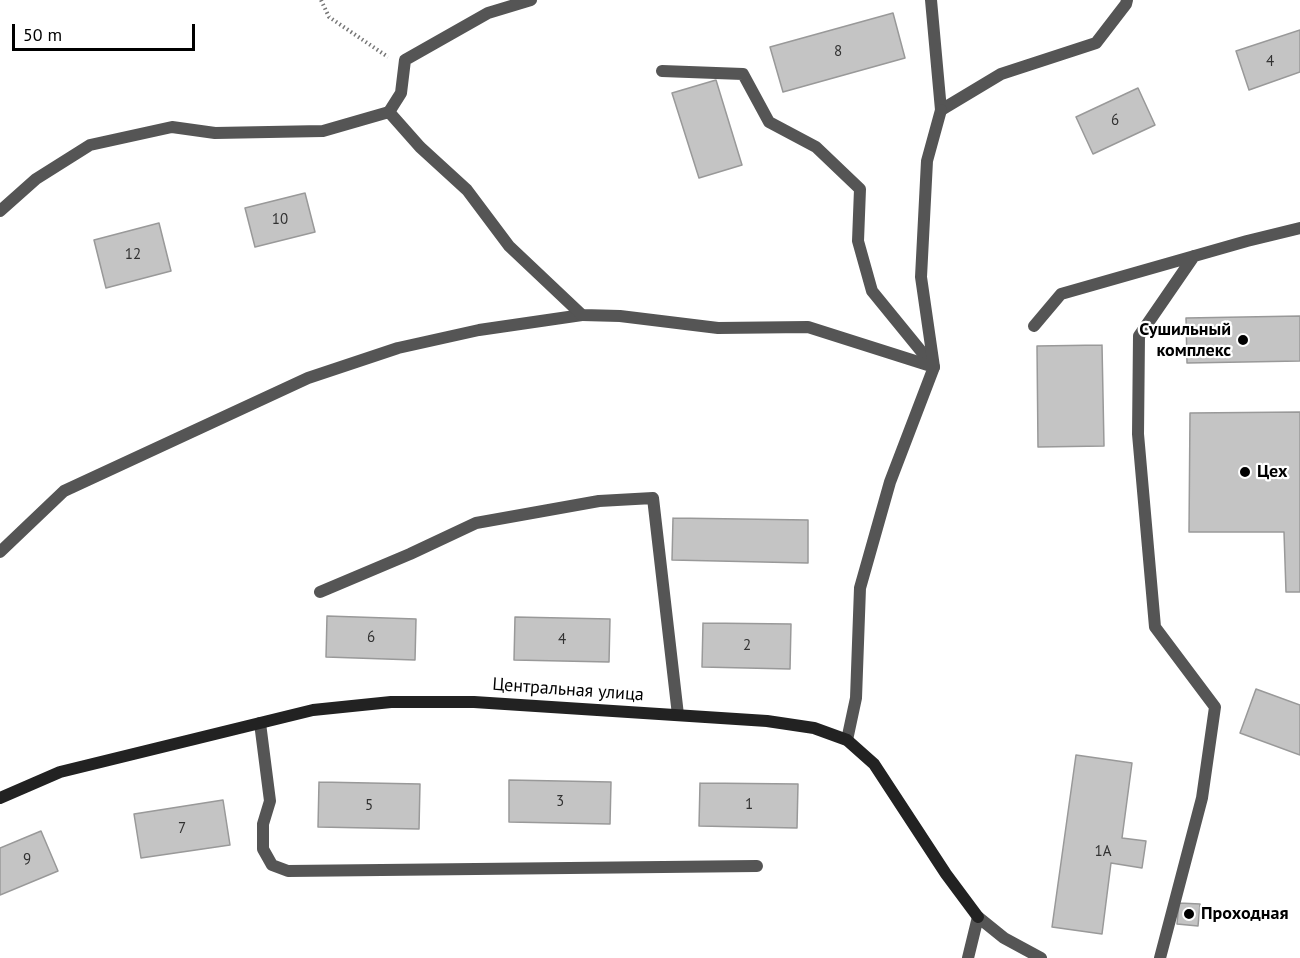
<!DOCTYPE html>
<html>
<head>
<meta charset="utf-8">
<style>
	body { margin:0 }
	#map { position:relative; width:1300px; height:958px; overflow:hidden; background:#fff; font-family:"PT Sans",sans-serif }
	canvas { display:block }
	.scale { position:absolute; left:12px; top:24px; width:183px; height:27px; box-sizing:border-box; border:3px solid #000; border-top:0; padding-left:8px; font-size:18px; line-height:21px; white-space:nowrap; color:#000; -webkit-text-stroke:4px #fff; paint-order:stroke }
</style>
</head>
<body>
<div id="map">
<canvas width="1300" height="958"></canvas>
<div class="scale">50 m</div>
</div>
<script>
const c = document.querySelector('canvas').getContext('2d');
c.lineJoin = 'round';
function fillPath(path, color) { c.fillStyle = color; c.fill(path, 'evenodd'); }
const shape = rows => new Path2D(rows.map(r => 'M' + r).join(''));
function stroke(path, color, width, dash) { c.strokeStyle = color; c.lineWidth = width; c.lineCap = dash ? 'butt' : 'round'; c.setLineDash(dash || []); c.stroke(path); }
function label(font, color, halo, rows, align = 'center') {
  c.font = font + ' "PT Sans",sans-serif'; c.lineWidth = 4.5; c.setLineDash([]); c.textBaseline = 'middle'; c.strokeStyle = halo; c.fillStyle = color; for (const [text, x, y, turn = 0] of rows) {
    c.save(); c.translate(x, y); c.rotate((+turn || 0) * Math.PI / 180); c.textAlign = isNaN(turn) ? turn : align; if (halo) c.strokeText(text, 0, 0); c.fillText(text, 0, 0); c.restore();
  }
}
const building = shape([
	[893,13,905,58,783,92,770,47,893,13],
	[1300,30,1300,72,1249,90,1236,51,1300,30],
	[716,80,742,165,699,178,672,93,716,80],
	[1138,88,1155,125,1093,154,1076,117,1138,88],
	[305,193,315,232,255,247,245,208,305,193],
	[159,223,171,271,106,288,94,240,159,223],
	[1300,316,1300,361,1187,363,1186,318,1300,316],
	[1102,345,1104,446,1038,447,1037,346,1102,345],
	[1300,412,1300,592,1286,592,1284,532,1189,532,1190,413,1300,412],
	[673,518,808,520,808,563,672,560,673,518],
	[327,616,416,619,415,660,326,657,327,616],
	[515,617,610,619,609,662,514,660,515,617],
	[703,623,791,624,790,669,702,667,703,623],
	[1256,689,1300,705,1300,755,1240,733,1256,689],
	[1076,755,1132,763,1122,838,1146,841,1142,868,1111,863,1102,934,1052,927,1076,755],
	[509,780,611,782,610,824,509,822,509,780],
	[319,782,420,784,419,829,318,827,319,782],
	[700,783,798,784,797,828,699,826,700,783],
	[223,800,230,845,141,858,134,814,223,800],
	[41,831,58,871,0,895,0,848,41,831],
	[1179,903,1200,904,1198,926,1177,924,1179,903]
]);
const path = shape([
	[321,0,329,17,388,57]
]);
const lane = shape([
	[931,0,941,110,1001,74,1096,43,1126,4,1127,0],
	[662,71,743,74,769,122,816,147,860,189,858,241,872,291,934,367],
	[389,112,401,93,405,60,488,13,531,0],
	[1034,326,1061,294,1247,241,1300,228],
	[0,552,64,491,308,378,398,348,479,330,582,315],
	[320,592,410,554,476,523,599,501,653,498,678,715],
	[260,723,270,801,263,824,263,849,272,865,288,871,757,866],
	[1160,958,1202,798,1215,707,1155,627,1138,434,1139,336,1194,256]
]);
const street = shape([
	[0,211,36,179,90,145,172,127,215,133,323,131,389,112,420,147,467,190,509,246,582,315,620,316,718,328,808,327,934,367],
	[847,740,856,698,860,588,890,482,934,367,921,277,927,161,941,110],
	[968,958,978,917,1004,938,1041,958]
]);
const secondary = shape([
	[0,798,60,772,313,710,391,702,474,702,767,721,814,728,847,740,874,764,946,874,978,917]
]);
const markers = [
	[1243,340,6,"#000"],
	[1245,472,6,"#000"],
	[1189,914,6,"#000"]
];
const numberNames = [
	["8",838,52],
	["4",1270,62],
	["6",1115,121],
	["10",280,220],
	["12",133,255],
	["6",371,638],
	["4",562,640],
	["2",747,646],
	["3",560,802],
	["1",749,805],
	["5",369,806],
	["7",182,829],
	["1А",1103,852],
	["9",27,860]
];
const poiNames = [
	["Сушильный",1231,330,"right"],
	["комплекс",1231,351,"right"],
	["Цех",1257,472],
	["Проходная",1201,914]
];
const streetNames = [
	["Центральная улица",568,690,4]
];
fillPath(building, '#c4c4c4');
stroke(building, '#999', 1.5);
stroke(path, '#777', 4, [1.5, 3]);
stroke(lane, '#555', 12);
stroke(street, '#555', 12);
stroke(secondary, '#222', 12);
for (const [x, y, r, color] of markers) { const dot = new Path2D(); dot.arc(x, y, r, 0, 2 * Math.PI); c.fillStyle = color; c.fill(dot); stroke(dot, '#fff', 2); }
label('15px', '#313131', null, numberNames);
label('bold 18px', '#000', '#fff', poiNames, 'left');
label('18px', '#000', '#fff', streetNames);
</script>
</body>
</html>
